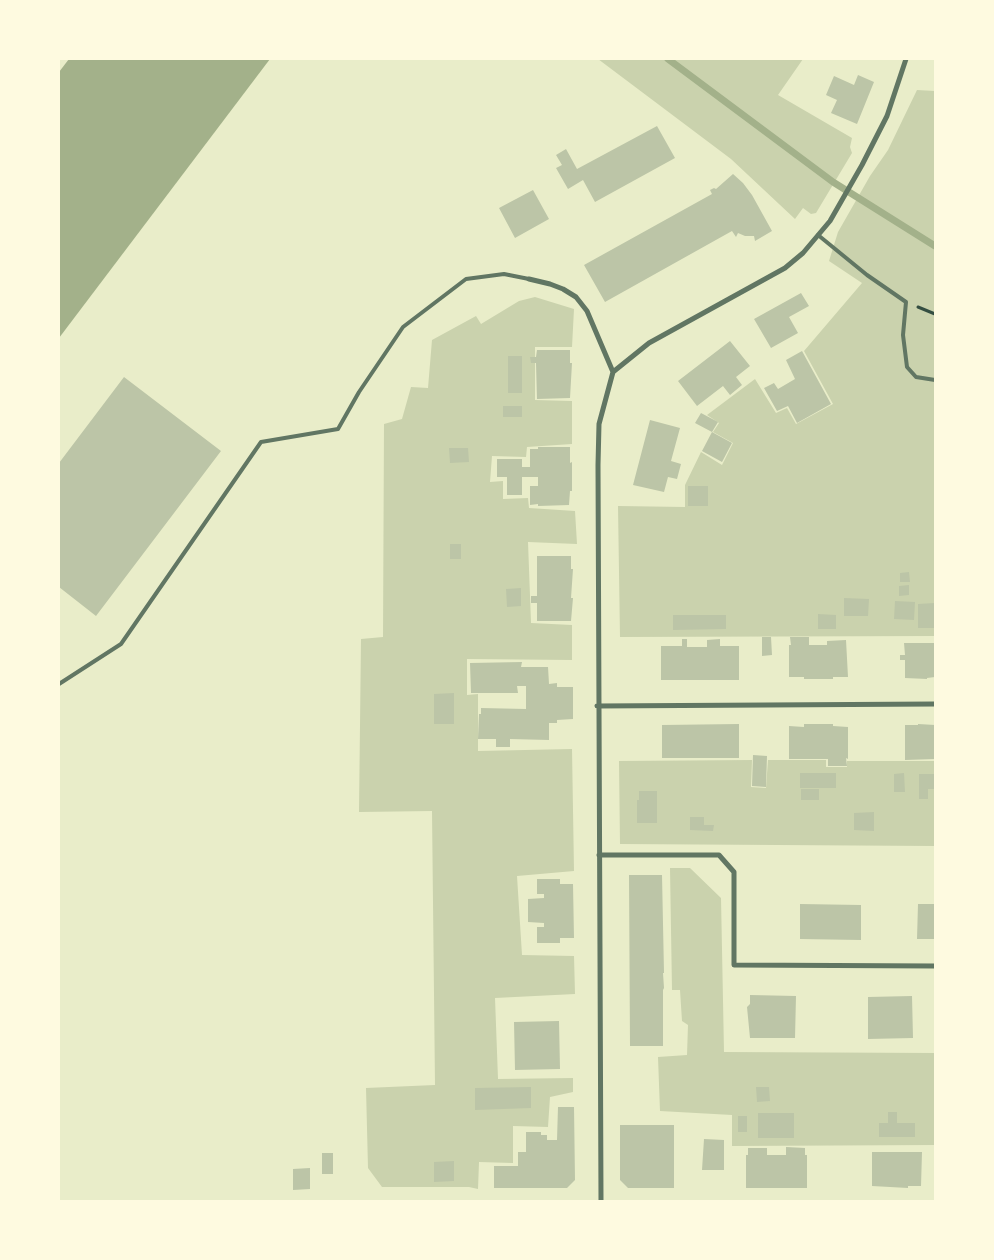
<!DOCTYPE html>
<html>
<head>
<meta charset="utf-8">
<style>
	body { margin:0 }
	#map { position:relative; width:994px; height:1260px; overflow:hidden; background:#e9edc9; font-family:"Fira Sans Condensed",sans-serif }
	canvas { display:block }
	.frame { position:absolute; inset:0; border:60px solid #fefae0; pointer-events:none }
</style>
</head>
<body>
<div id="map">
<canvas width="994" height="1260"></canvas>
<div class="frame"></div>
</div>
<script>
const c = document.querySelector('canvas').getContext('2d');
c.lineJoin = 'round';
function fillPath(path, color) { c.fillStyle = color; c.fill(path, 'evenodd'); }
const shape = rows => new Path2D(rows.map(r => 'M' + r).join(''));
function stroke(path, color, width, dash) { c.strokeStyle = color; c.lineWidth = width; c.lineCap = dash ? 'butt' : 'round'; c.setLineDash(dash || []); c.stroke(path); }
const green = shape([
	[598,59,803,59,778,95,852,138,850,147,852,153,816,213,811,214,803,208,795,219,731,159],
	[917,90,935,91,935,636,620,637,618,506,685,507,685,485,701,452,722,465,733,443,713,432,719,423,707,415,755,379,776,413,787,408,796,424,833,404,804,351,862,283,829,261,838,232,870,176,888,150],
	[535,297,574,309,572,347,535,347,535,400,572,401,572,444,527,447,526,457,492,456,490,482,503,481,503,499,528,498,529,508,575,511,577,544,528,542,531,623,572,625,572,660,467,659,467,695,478,694,478,751,572,749,574,871,517,876,522,955,574,956,575,994,495,998,498,1079,573,1078,573,1092,550,1097,548,1127,513,1126,513,1163,479,1162,478,1189,469,1187,382,1187,368,1168,366,1088,435,1085,432,811,359,812,361,639,383,637,384,424,402,419,411,387,428,388,432,340,476,316,481,324,519,301],
	[752,760,751,787,766,788,768,760,826,760,826,767,847,767,847,761,935,761,935,846,620,844,619,761],
	[670,868,690,868,721,898,724,1052,935,1053,935,1145,732,1146,732,1115,660,1111,658,1057,687,1055,688,1025,682,1021,680,990,672,990]
]);
const water = shape([
	[69,59,270,59,59,338,59,72]
]);
const stream = shape([
	[668,59,833,182,935,246]
]);
const building = shape([
	[858,75,874,82,857,124,831,113,837,100,826,95,834,76,854,85],
	[657,126,675,158,595,202,583,180,568,189,556,168,562,165,556,155,566,149,577,169],
	[733,174,743,183,752,195,772,231,755,241,754,236,745,236,738,233,736,237,732,231,605,302,584,265,712,194,710,190,714,188,716,189],
	[533,190,549,219,515,238,499,208],
	[801,293,809,306,789,317,798,333,771,348,754,319],
	[730,341,750,366,736,377,742,385,730,395,723,386,697,406,678,381],
	[537,350,570,350,570,363,572,363,570,398,537,399,536,363,531,363,530,357,536,357],
	[802,351,831,404,797,423,788,406,777,411,764,388,774,383,778,389,795,379,786,360],
	[508,356,522,356,522,393,508,393],
	[124,377,221,451,96,616,59,587,59,463],
	[503,406,522,406,522,417,503,417],
	[701,413,718,422,712,432,732,443,722,462,702,451,712,432,695,423],
	[650,420,680,428,671,461,681,464,677,479,668,477,664,492,633,485],
	[538,447,570,447,570,463,572,462,572,491,570,491,569,505,538,506,538,504,530,505,530,486,538,486,538,477,522,477,522,495,507,495,507,477,497,477,497,459,522,459,522,467,530,467,530,449,538,449],
	[449,448,468,448,469,462,450,463],
	[688,486,708,486,708,506,688,506],
	[450,544,461,544,461,559,450,559],
	[537,556,571,556,571,569,573,569,571,598,573,598,571,621,537,621,537,603,531,603,531,596,537,596],
	[909,572,910,582,900,582,900,573],
	[909,585,909,595,899,596,899,586],
	[521,588,521,606,507,607,506,589],
	[844,598,869,599,868,616,844,616],
	[895,601,915,602,914,620,894,619],
	[935,603,935,628,918,628,918,604],
	[818,614,836,615,836,629,818,629],
	[673,615,726,615,726,629,673,630],
	[762,637,771,637,772,655,762,656],
	[790,637,809,637,809,645,827,645,827,641,846,640,848,677,833,677,833,679,804,679,804,677,789,677,789,645,791,645],
	[682,639,687,639,687,647,707,647,707,640,720,639,720,646,739,646,739,680,661,680,661,646,682,646],
	[904,643,935,643,935,677,927,678,927,679,905,678,905,660,900,660,900,655,905,655],
	[522,662,521,667,548,667,549,684,557,683,557,687,573,687,573,719,557,720,557,723,549,723,549,740,510,739,510,747,496,747,496,739,478,739,479,714,481,714,481,708,526,709,526,686,517,686,518,693,471,693,470,663],
	[454,693,454,724,434,724,434,694],
	[739,724,739,758,662,758,662,725],
	[804,724,833,724,833,726,848,727,848,759,846,758,847,766,828,766,828,759,789,759,789,726,804,727],
	[918,724,935,725,935,759,905,760,905,725,918,725],
	[753,755,767,756,766,787,752,786],
	[800,773,836,773,836,788,800,788],
	[904,773,905,792,894,792,894,774],
	[919,774,935,774,935,789,928,789,928,799,919,799],
	[801,789,819,789,819,800,801,800],
	[639,791,657,791,657,823,637,823,637,800,639,800],
	[874,812,874,831,854,830,854,813],
	[690,817,704,817,704,825,714,825,713,831,690,830],
	[629,875,662,875,664,973,663,973,664,988,663,990,663,1046,630,1046],
	[537,879,560,879,560,884,573,884,574,938,560,938,560,943,537,943,537,927,544,927,544,923,528,922,528,899,544,898,544,894,537,894],
	[800,904,861,905,861,940,800,939],
	[918,904,935,904,935,939,917,939],
	[750,995,796,996,795,1038,750,1038,747,1007,750,1004],
	[912,996,913,1038,868,1039,868,997],
	[559,1021,560,1069,515,1070,514,1022],
	[531,1087,531,1108,475,1110,475,1088],
	[756,1087,769,1087,770,1101,757,1102],
	[558,1107,574,1107,575,1180,567,1188,494,1188,494,1166,518,1166,518,1152,526,1152,526,1132,541,1132,541,1135,547,1135,547,1140,557,1140],
	[888,1112,897,1112,897,1123,915,1123,915,1137,879,1137,879,1123,888,1123],
	[758,1113,794,1113,794,1138,758,1138],
	[738,1116,747,1116,747,1132,738,1132],
	[620,1125,674,1125,674,1188,628,1188,620,1180],
	[704,1139,724,1140,724,1170,702,1170],
	[786,1147,805,1148,805,1155,807,1155,807,1188,746,1188,746,1155,748,1155,748,1148,767,1148,767,1155,786,1155],
	[872,1152,922,1152,921,1186,908,1186,908,1188,872,1186],
	[322,1153,333,1153,333,1174,322,1174],
	[454,1161,454,1181,434,1182,434,1162],
	[310,1168,310,1189,293,1190,293,1169]
]);
const path = shape([
	[918,307,935,314]
]);
const service = shape([
	[818,235,867,275,906,302,903,335,907,367,916,377,935,380],
	[59,684,121,644,261,442,338,429,359,392,403,327,466,279,504,274,529,279]
]);
const minor = shape([
	[529,279,550,284,563,289,576,297,587,311,613,372],
	[597,706,935,704],
	[599,855,719,855,734,872,734,965,935,966],
	[601,1201,598,465,599,424,613,372,649,343,785,268,803,253,830,221,862,165,887,116,906,59]
]);
fillPath(green, '#cad2ad');
fillPath(water, '#a3b18a');
stroke(stream, '#a3b18a', 7);
fillPath(building, '#bcc5a7');
stroke(path, '#344e41', 3);
stroke(service, '#617663', 4);
stroke(minor, '#617663', 5);
</script>
</body>
</html>
